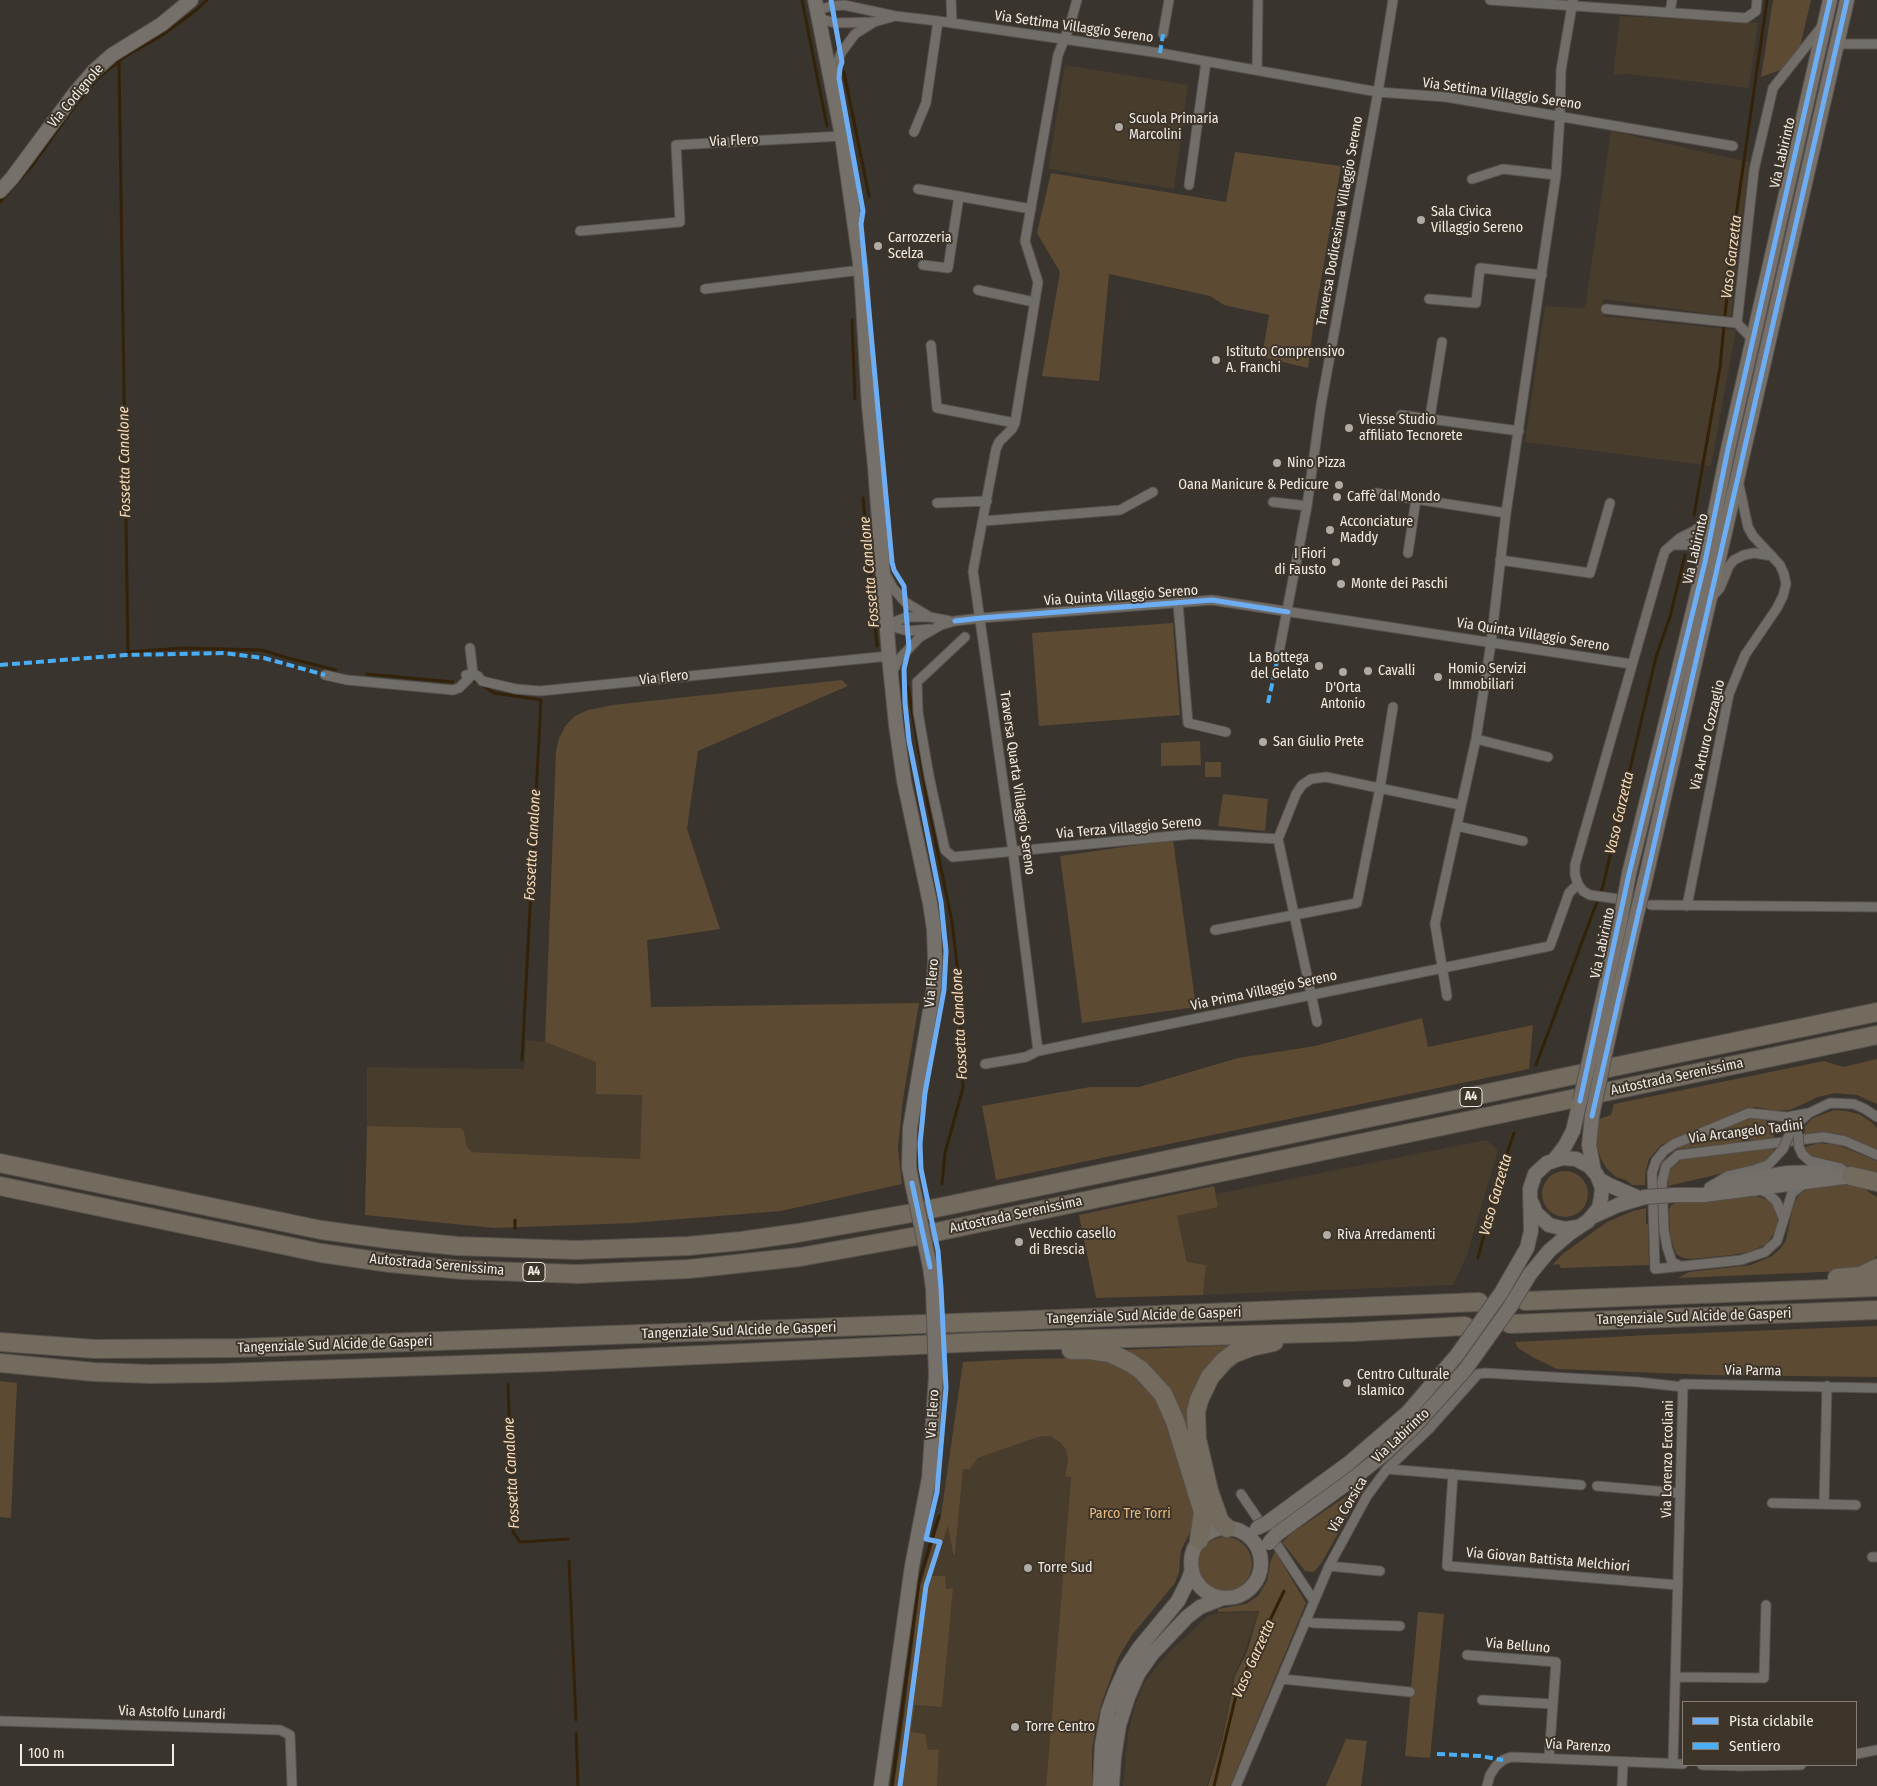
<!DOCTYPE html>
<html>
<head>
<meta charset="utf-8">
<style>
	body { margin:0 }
	#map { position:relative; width:1877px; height:1786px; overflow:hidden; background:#39342e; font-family:"Fira Sans Condensed",sans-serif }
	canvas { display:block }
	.legend { position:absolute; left:1682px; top:1701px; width:175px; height:65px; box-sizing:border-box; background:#3d342a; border:1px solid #857d74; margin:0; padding:6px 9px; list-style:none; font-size:15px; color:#f0ebe4 }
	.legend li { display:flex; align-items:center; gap:10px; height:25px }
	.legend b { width:25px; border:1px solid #857d74 }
	.scale { position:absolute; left:20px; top:1744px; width:154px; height:22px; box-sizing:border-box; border:2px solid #f0ebe4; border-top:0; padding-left:6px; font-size:15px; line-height:18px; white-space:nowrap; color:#f0ebe4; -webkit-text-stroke:4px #3d342a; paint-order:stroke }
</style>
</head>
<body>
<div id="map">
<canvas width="1877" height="1786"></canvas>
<ul class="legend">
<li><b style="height:6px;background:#6dadf4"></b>Pista ciclabile</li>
<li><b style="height:6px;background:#49aef6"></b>Sentiero</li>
</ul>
<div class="scale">100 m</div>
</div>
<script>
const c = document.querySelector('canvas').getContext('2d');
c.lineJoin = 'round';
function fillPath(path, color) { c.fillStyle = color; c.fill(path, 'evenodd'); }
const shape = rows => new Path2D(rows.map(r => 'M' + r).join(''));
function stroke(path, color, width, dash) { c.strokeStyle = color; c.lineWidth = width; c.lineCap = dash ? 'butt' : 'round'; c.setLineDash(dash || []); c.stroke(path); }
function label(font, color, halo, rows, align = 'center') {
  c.font = font + ' "Fira Sans Condensed",sans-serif'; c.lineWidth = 4; c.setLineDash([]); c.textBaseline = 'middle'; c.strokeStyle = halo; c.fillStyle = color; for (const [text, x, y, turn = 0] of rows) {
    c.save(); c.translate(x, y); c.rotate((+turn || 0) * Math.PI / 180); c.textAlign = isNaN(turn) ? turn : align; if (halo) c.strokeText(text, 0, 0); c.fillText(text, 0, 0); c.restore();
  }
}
const built = shape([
	[1620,16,1758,23,1749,88,1628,74,1613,75],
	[1065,65,1188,85,1174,189,1048,169],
	[1611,131,1749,162,1731,317,1603,299,1604,316,1736,330,1711,466,1525,442,1545,306,1585,308],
	[526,1040,545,1042,596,1062,597,1094,642,1094,640,1159,472,1152,467,1147,464,1131,461,1128,367,1126,367,1067,524,1069],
	[1486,1140,1498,1150,1467,1255,1453,1285,1203,1295,1206,1265,1187,1262,1177,1216,1217,1207,1216,1194],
	[1050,1436,1061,1443,1066,1450,1068,1459,1065,1475,1071,1476,1046,1786,937,1786,939,1750,927,1750,911,1732,915,1704,942,1707,952,1588,946,1589,931,1576,948,1524,953,1554,955,1554,963,1469,970,1469,978,1458,1038,1437],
	[1258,1612,1245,1651,1234,1676,1221,1743,1207,1786,1123,1786,1128,1733,1135,1705,1144,1683,1153,1671,1168,1653,1209,1615,1218,1613]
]);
const green = shape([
	[1773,0,1811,0,1799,51,1786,68,1761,77],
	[1235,152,1341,166,1314,320,1308,368,1262,357,1269,315,1224,305,1210,296,1109,274,1099,381,1042,376,1060,272,1037,233,1051,173,1226,202],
	[1173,623,1180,715,1039,726,1032,633],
	[842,680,848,686,698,751,687,829,720,929,647,940,651,1007,919,1003,903,1099,898,1148,902,1184,781,1211,632,1223,494,1228,365,1215,367,1126,461,1128,464,1131,467,1147,472,1152,640,1159,642,1095,596,1094,596,1062,545,1042,556,751,559,738,566,725,575,716,588,710,613,705],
	[1200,741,1201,765,1161,766,1161,743],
	[1205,762,1221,762,1221,777,1205,777],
	[1223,794,1268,799,1265,831,1218,826],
	[1173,840,1196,1007,1082,1023,1060,856],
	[1422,1018,1428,1047,1533,1025,1529,1069,996,1180,982,1106,1090,1087,1139,1087,1238,1058,1315,1046],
	[1877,1059,1877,1104,1857,1095,1835,1093,1818,1097,1790,1110,1776,1111,1757,1107,1745,1109,1661,1145,1649,1159,1645,1174,1645,1185,1632,1185,1626,1180,1616,1177,1607,1169,1601,1159,1597,1146,1599,1119,1611,1115,1614,1104,1824,1061,1843,1067],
	[1834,1110,1846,1111,1859,1114,1871,1122,1877,1128,1877,1149,1839,1134,1816,1133,1804,1137,1805,1126,1813,1118],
	[1755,1117,1764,1119,1770,1124,1775,1139,1678,1149,1677,1147,1739,1121],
	[1819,1143,1838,1145,1877,1161,1877,1176,1855,1170,1837,1162,1811,1156,1807,1153,1805,1147],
	[1774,1148,1773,1154,1768,1160,1758,1165,1668,1186,1668,1178,1671,1169,1681,1160],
	'1542 1194a23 23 0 1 1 46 0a23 23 0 1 1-46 0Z',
	[1844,1183,1868,1187,1867,1191,1877,1197,1877,1256,1867,1264,1847,1271,1678,1278,1689,1272,1751,1265,1772,1256,1781,1248,1786,1240,1793,1206,1799,1194,1808,1188],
	[1214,1186,1218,1207,1177,1216,1187,1262,1206,1265,1203,1295,1096,1298,1079,1215],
	[1754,1195,1765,1199,1772,1204,1778,1216,1777,1228,1767,1244,1749,1252,1732,1255,1691,1259,1683,1258,1676,1254,1670,1237,1669,1210,1671,1205,1678,1202],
	[1646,1208,1646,1224,1648,1224,1649,1265,1561,1268,1559,1264,1552,1265,1564,1253,1607,1222,1633,1211],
	[1877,1326,1877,1377,1711,1375,1557,1369,1534,1358,1518,1348,1515,1342,1649,1335],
	[1235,1345,1203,1375,1202,1480,1171,1391,1162,1379,1143,1361,1120,1350],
	[1084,1358,1115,1363,1131,1373,1155,1396,1161,1410,1194,1513,1195,1523,1181,1550,1179,1572,1175,1583,1132,1635,1118,1658,1102,1702,1097,1721,1092,1749,1092,1786,1046,1786,1071,1477,1065,1476,1068,1459,1066,1450,1061,1443,1050,1436,1038,1437,978,1458,970,1469,963,1469,955,1554,953,1554,948,1526,931,1576,945,1576,946,1589,953,1588,942,1707,915,1705,911,1732,925,1734,928,1750,939,1749,937,1786,894,1786,904,1716,920,1587,941,1516,963,1362,1018,1359],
	[0,1381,17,1383,11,1518,0,1517],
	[1370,1480,1350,1512,1322,1562,1315,1571,1312,1572,1305,1571,1282,1542,1292,1533],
	'1198 1564a27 27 0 1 1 54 0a27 27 0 1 1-54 0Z',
	[1275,1551,1306,1603,1230,1786,1208,1786,1222,1741,1235,1676,1247,1652,1259,1611,1218,1612,1218,1609,1246,1604,1258,1596,1267,1581,1271,1560],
	[1418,1612,1444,1614,1430,1758,1405,1756],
	[1346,1739,1367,1741,1361,1786,1326,1786]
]);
const stream = shape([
	[802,0,827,126],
	[119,62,128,652,183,648,262,650,288,658,336,670],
	[844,72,869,196],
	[0,202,31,167,77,103,98,78,124,57,161,36,195,11,207,0],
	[852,320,855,399],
	[863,498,877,646],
	[1694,515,1720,367,1732,244,1767,0],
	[367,674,453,682],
	[474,681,482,685,494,693,541,700,522,1060],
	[908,687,928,805,952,922,958,972,963,1088,945,1153,942,1184],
	[1536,1065,1603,886,1656,657,1670,617,1685,555],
	[515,1228,515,1220],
	[1478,1258,1498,1180,1514,1133],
	[508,1384,513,1532,520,1542,568,1539],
	[569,1561,576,1720],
	[576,1733,578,1786],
	[892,1786,919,1581,939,1516],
	[1214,1786,1238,1687,1284,1591]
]);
const street = shape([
	[951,0,952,23],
	[1490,0,1746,18,1756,11,1757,0],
	[817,10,832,6,844,5,895,16,938,21,1160,53,1378,92,1446,97,1733,146],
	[1670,12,1672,0],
	[819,18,835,23,873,22],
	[1163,34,1169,0],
	[1837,44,1877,44],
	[1257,70,1258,0],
	[831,78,841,53,855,34,874,22,892,17],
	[914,132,926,103,938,21],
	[1472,179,1503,169,1556,175],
	[1189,185,1206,62],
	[918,189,1031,209],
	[580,231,680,222,676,145,842,136],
	[923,265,948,268,959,196],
	[705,289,861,270],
	[978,290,1034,302],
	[1429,299,1476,303,1480,268,1542,275],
	[1606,309,1737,323,1754,170,1773,88,1823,25],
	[1737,323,1753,340],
	[931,345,937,408,1015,423],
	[1401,415,1519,431],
	[1430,417,1442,342],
	[1376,493,1506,513],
	[1273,502,1307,506],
	[937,503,987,501],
	[984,521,1120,510,1153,492],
	[1672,545,1690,545,1700,554,1705,562],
	[1408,553,1416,499],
	[1500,560,1590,573,1610,503],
	[885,573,893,588,905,602,930,617,950,621],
	[1711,598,1720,588,1729,566,1734,560,1744,555,1754,553,1772,556],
	[1178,603,1188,723,1226,732],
	[886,625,908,631,930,629],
	[886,625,907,617,929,617],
	[965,637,917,682,918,712,929,776,945,850,953,857,1193,834,1278,839,1296,794,1302,785,1311,779,1326,777,1461,805],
	[470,648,473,674],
	[1279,652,1307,506,1321,405,1378,92,1393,0],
	[892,673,899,659,920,637,941,625,955,621,981,618,1212,600,1631,664],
	[325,675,347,680,453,690,459,688,473,674],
	[466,675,473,674,478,676,482,681,516,689,540,691,889,656],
	[1476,739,1548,757],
	[1457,826,1523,841],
	[1278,839,1317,1022],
	[1618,899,1590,895,1583,891,1578,884,1575,875,1575,865,1662,560,1665,551,1680,538,1694,531,1714,515],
	[1651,905,1877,907],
	[1687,906,1729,694,1745,655,1777,608,1783,596,1786,584,1784,574,1780,565,1753,536,1748,527,1739,485],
	[1215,930,1357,903,1380,788,1393,707],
	[1447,996,1435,924,1476,739,1491,643,1506,513,1556,175,1560,115,1561,70,1573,0],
	[1038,1051,1013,852,973,571,996,449,999,442,1012,429,1015,423,1038,282,1025,241,1058,55,1070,25,1077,0],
	[985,1064,1026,1057,1038,1051,1550,946,1569,893,1578,884],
	[1789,1135,1796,1125,1809,1113,1830,1103,1854,1104,1865,1109,1877,1117],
	[1799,1147,1802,1154,1810,1161,1840,1168,1851,1176],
	[1805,1183,1792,1193,1777,1241,1765,1252,1741,1260,1655,1269,1652,1173,1656,1161,1664,1151,1674,1144,1749,1113,1787,1117,1809,1113],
	[1709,1187,1728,1176,1754,1170,1768,1165,1783,1149],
	[1758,1189,1767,1193,1776,1201,1783,1217],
	[1680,1266,1672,1262,1667,1247,1664,1230,1662,1182,1666,1166,1678,1155,1823,1137,1845,1141,1877,1155],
	[1683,1387,1683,1384,1877,1388],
	[1387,1469,1581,1485],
	[1453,1474,1447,1566,1678,1585],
	[1597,1486,1680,1493],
	[1241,1494,1258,1519],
	[1772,1503,1856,1505],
	[1824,1504,1827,1386],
	[1277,1545,1314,1601],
	[1872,1557,1877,1557],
	[1329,1566,1380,1571],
	[1305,1621,1313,1623,1400,1626],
	[1467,1655,1556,1662,1549,1758],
	[1676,1677,1764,1678,1766,1605],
	[1282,1679,1410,1692],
	[1482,1700,1553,1704],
	[0,1721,280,1730,290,1735,292,1786],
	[1856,1754,1877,1750],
	[1673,1763,1683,1387],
	[1702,1765,1742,1766,1801,1765],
	[1236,1786,1329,1566,1367,1496,1387,1469,1429,1429,1478,1374,1485,1373,1638,1382,1683,1387],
	[1487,1786,1490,1775,1496,1766,1503,1760,1511,1757,1683,1764],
	[1622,1786,1623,1762]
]);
const secondary = shape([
	[815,0,842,136,861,270,869,406,875,467,889,656,896,725,904,781,930,903,934,930,935,960,934,987,910,1128,909,1167,912,1183],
	[0,191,12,178,75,93,94,71,112,55,162,24,191,0],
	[1647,872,1847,0],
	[1629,874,1705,562,1728,449,1830,0],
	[1592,1048,1620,922],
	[1606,1049,1634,926],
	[1592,1116,1589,1145,1594,1171],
	[1555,1159,1565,1146,1573,1131,1580,1101],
	[1599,1179,1609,1185,1639,1198],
	[1720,1184,1788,1173,1828,1172],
	[1674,1195,1703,1195,1851,1176],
	[1532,1203,1536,1213,1549,1225,1565,1229,1578,1227],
	[1594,1216,1618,1205,1645,1197],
	[1520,1260,1527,1248,1531,1231,1530,1189,1535,1174,1547,1163,1562,1158,1576,1159,1589,1166,1597,1175,1602,1188,1601,1198,1599,1208,1588,1221,1570,1233,1549,1251,1530,1274],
	[930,1267,933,1289],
	[1267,1523,1349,1463,1408,1412],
	'1191 1563a35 35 0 1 1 70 0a35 35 0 1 1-70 0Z',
	[1277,1534,1354,1478,1384,1454],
	[881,1786,912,1566,929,1478,936,1376],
	[1100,1786,1102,1745,1108,1712,1116,1690,1126,1668,1139,1648,1178,1601,1188,1581,1192,1570],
	[1112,1786,1114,1758,1119,1725,1128,1697,1138,1674,1152,1654,1187,1617,1200,1607,1223,1598]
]);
const highway = shape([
	[0,1163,321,1230,388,1239,457,1246,576,1250,688,1246,741,1241,798,1233,912,1213,1877,1012],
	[1851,1176,1877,1182],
	[0,1186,321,1253,390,1263,462,1270,578,1274,689,1269,800,1257,917,1236,1877,1035],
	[1837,1278,1861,1276,1877,1268],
	[1525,1301,1877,1287],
	[1510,1324,1877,1310],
	[0,1342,95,1349,239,1348,981,1322,1479,1302],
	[1071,1350,1089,1350,1110,1353,1129,1362,1141,1370,1163,1394,1175,1421,1203,1512,1199,1540],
	[0,1363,94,1372,151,1374,220,1373,549,1362,982,1342,1354,1332,1465,1326],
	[1227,1528,1220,1522,1209,1491,1197,1439,1196,1412,1199,1400,1210,1377,1224,1361,1233,1354,1251,1347,1274,1342]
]);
const streetBridge = shape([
	[1798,1134,1799,1147],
	[1783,1149,1789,1135]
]);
const secondaryBridge = shape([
	[1620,922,1629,874],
	[1634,926,1647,872],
	[1580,1101,1592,1048],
	[1592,1116,1606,1049],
	[912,1183,930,1267],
	[1645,1197,1674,1195],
	[933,1289,936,1376],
	[1408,1412,1457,1355,1501,1293,1520,1260],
	[1384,1454,1413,1428,1465,1370,1510,1307,1530,1274],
	[1257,1528,1267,1523],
	[1269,1543,1277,1534]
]);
const quiet = shape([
	[1160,53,1163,34],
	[0,665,125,655,224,653,264,658,325,675],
	[1268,703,1279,652],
	[1437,1754,1480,1756,1503,1760]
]);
const cycleway = shape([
	[831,0,842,62,840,68,839,78,863,211,861,224,892,562,894,570,904,586,909,648,904,669,905,703,909,741,941,902,946,951,944,990,925,1093,920,1144,921,1169,938,1251,941,1288,946,1388,937,1492,926,1539,940,1542,926,1586,900,1786],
	[955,621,981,618,1212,600,1288,612],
	[1580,1101,1629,874,1705,562,1728,449,1830,0],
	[1592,1116,1847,0],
	[912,1183,930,1267]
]);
const markers = [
	[1119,127,5,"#b0aba4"],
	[1421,220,5,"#b0aba4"],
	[878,246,5,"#b0aba4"],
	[1216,360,5,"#b0aba4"],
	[1349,428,5,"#b0aba4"],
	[1277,463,5,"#b0aba4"],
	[1339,485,5,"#b0aba4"],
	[1337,497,5,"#b0aba4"],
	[1330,530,5,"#b0aba4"],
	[1336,562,5,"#b0aba4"],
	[1341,584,5,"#b0aba4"],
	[1319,666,5,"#b0aba4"],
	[1368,671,5,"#b0aba4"],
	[1343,672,5,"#b0aba4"],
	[1438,677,5,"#b0aba4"],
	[1263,742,5,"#b0aba4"],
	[1327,1235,5,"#b0aba4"],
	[1019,1242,5,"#b0aba4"],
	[1347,1383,5,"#b0aba4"],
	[1028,1568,5,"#b0aba4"],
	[1015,1727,5,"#b0aba4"]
];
const shields = [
	[1471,1097,22],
	[534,1272,22]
];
const shieldNames = [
	["A4",1471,1097],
	["A4",534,1272]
];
const streetNames = [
	["Via Settima Villaggio Sereno",1074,27,8],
	["Via Settima Villaggio Sereno",1502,94,8],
	["Via Codignole",76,96,-50],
	["Via Flero",734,141,-3],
	["Via Labirinto",1783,153,-77],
	["Traversa Dodicesima Villaggio Sereno",1340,221,-80],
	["Via Labirinto",1696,549,-77],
	["Via Quinta Villaggio Sereno",1121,596,-4],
	["Via Quinta Villaggio Sereno",1533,635,9],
	["Via Flero",664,678,-6],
	["Via Arturo Cozzaglio",1708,735,-77],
	["Traversa Quarta Villaggio Sereno",1017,783,82],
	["Via Terza Villaggio Sereno",1129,828,-5],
	["Via Labirinto",1603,943,-78],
	["Via Flero",932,983,-85],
	["Via Prima Villaggio Sereno",1264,991,-12],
	["Autostrada Serenissima",1677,1077,-12],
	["Via Arcangelo Tadini",1746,1132,-7],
	["Autostrada Serenissima",1016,1215,-12],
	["Autostrada Serenissima",437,1265,5],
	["Tangenziale Sud Alcide de Gasperi",1144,1316,-2],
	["Tangenziale Sud Alcide de Gasperi",1694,1317,-2],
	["Tangenziale Sud Alcide de Gasperi",739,1331,-2],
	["Tangenziale Sud Alcide de Gasperi",335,1345,-2],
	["Via Parma",1753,1371,1],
	["Via Flero",933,1414,-86],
	["Via Labirinto",1401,1436,-43],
	["Via Lorenzo Ercoliani",1668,1459,-89],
	["Via Corsica",1348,1505,-59],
	["Via Giovan Battista Melchiori",1548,1560,5],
	["Via Belluno",1518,1646,5],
	["Via Astolfo Lunardi",172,1713,2],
	["Via Parenzo",1578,1746,3]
];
const poiNames = [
	["Scuola Primaria",1129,119],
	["Marcolini",1129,135],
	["Sala Civica",1431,212],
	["Villaggio Sereno",1431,228],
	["Carrozzeria",888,238],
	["Scelza",888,254],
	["Istituto Comprensivo",1226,352],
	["A. Franchi",1226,368],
	["Viesse Studio",1359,420],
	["affiliato Tecnorete",1359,436],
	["Nino Pizza",1287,463],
	["Oana Manicure & Pedicure",1329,485,"right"],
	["Caffè dal Mondo",1347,497],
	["Acconciature",1340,522],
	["Maddy",1340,538],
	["I Fiori",1326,554,"right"],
	["di Fausto",1326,570,"right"],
	["Monte dei Paschi",1351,584],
	["La Bottega",1309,658,"right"],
	["del Gelato",1309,674,"right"],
	["Homio Servizi",1448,669],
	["Immobiliari",1448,685],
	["Cavalli",1378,671],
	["D'Orta",1343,688,"center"],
	["Antonio",1343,704,"center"],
	["San Giulio Prete",1273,742],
	["Vecchio casello",1029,1234],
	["di Brescia",1029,1250],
	["Riva Arredamenti",1337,1235],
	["Centro Culturale",1357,1375],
	["Islamico",1357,1391],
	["Torre Sud",1038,1568],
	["Torre Centro",1025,1727]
];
const parkNames = [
	["Parco Tre Torri",1130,1514]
];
const waterNames = [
	["Vaso Garzetta",1732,257,-83],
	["Fossetta Canalone",125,462,-91],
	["Fossetta Canalone",870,572,-95],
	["Vaso Garzetta",1620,813,-77],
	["Fossetta Canalone",533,845,-87],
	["Fossetta Canalone",960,1024,-93],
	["Vaso Garzetta",1496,1195,-74],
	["Fossetta Canalone",512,1473,-93],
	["Vaso Garzetta",1254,1659,-66]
];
fillPath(built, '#483c2d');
fillPath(green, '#5c4a33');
stroke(stream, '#342208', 3);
stroke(street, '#56514d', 11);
stroke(secondary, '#56514d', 16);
stroke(highway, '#56514d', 20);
stroke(street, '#716d69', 9);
stroke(secondary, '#757069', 14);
stroke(highway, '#746b5f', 18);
stroke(streetBridge, '#56514d', 11, []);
stroke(secondaryBridge, '#56514d', 16, []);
stroke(streetBridge, '#716d69', 9);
stroke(secondaryBridge, '#757069', 14);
stroke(quiet, '#49aef6', 4, [8, 4]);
stroke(cycleway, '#6dadf4', 5);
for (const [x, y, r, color] of markers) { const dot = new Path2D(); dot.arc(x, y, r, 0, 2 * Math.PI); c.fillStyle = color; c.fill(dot); stroke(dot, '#3d342a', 2); }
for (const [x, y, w] of shields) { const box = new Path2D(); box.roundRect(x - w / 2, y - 9.5, w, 19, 4); c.fillStyle = '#3d342a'; c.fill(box); stroke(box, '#f0ebe4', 1); }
label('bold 12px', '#f0ebe4', null, shieldNames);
label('14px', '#f0ebe4', '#3d342a', streetNames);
label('14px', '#f0ebe4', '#3d342a', poiNames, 'left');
label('14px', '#e8b97e', '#3d342a', parkNames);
label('italic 15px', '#f8dbb8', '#3d342a', waterNames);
</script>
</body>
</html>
